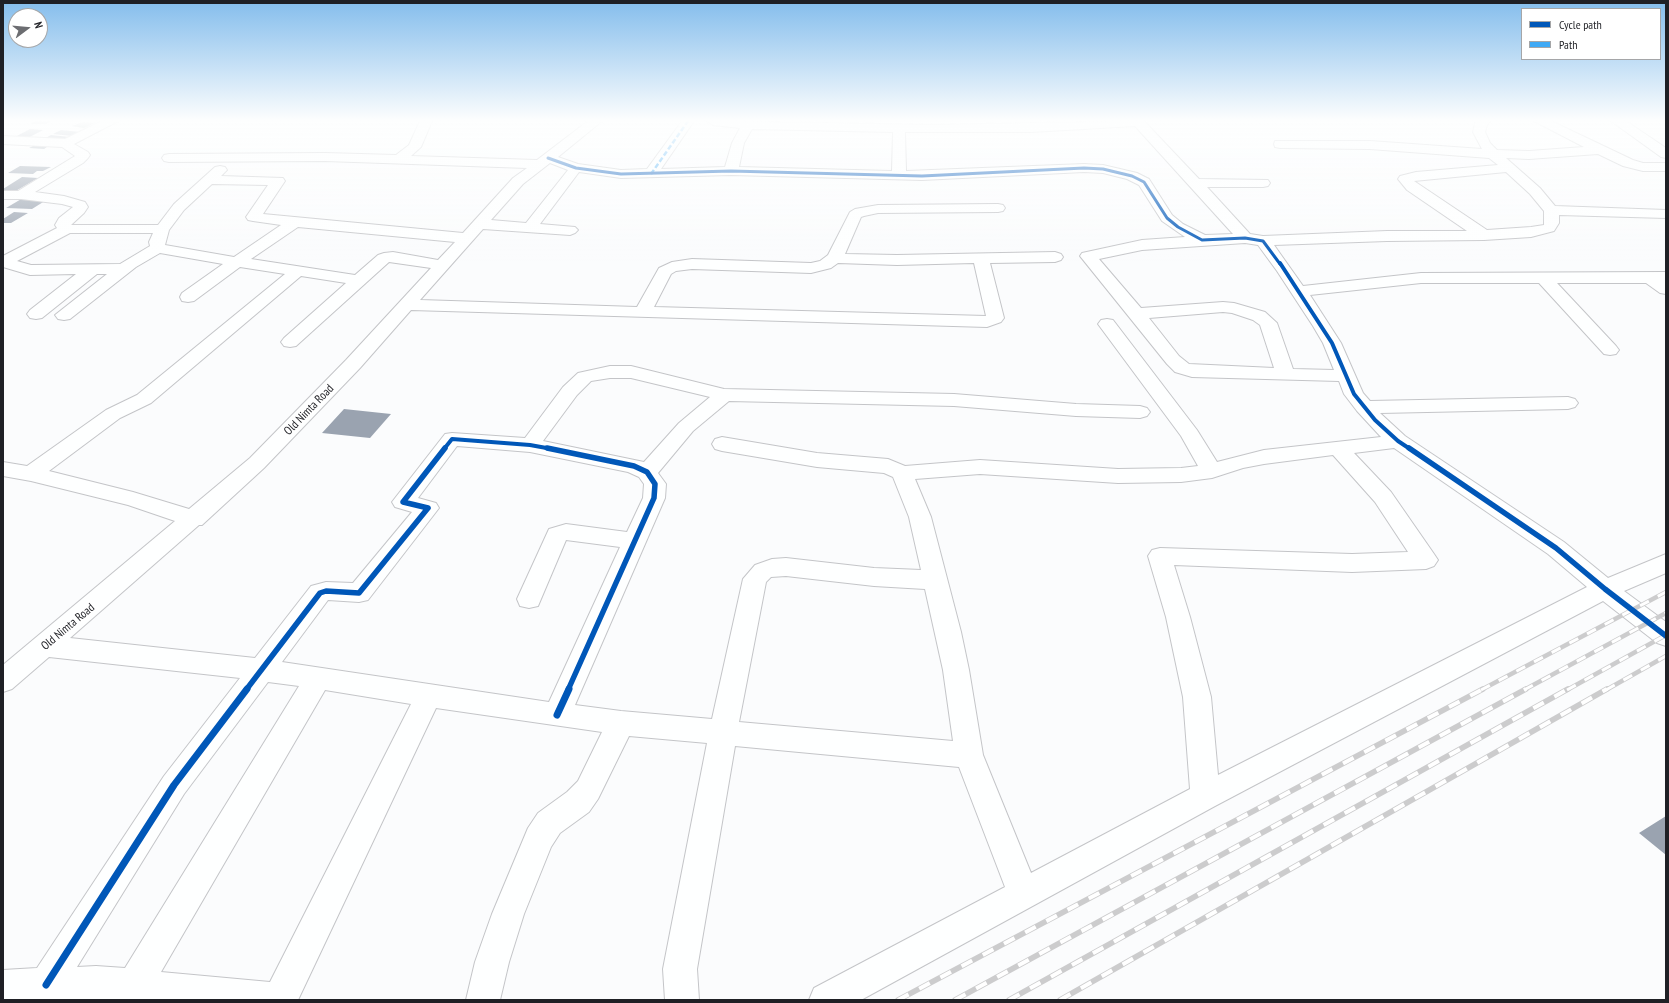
<!DOCTYPE html>
<html>
<head>
<meta charset="utf-8">
<style>
	body { margin:0 }
	#map { position:relative; width:1669px; height:1003px; overflow:hidden; background:#fbfcfd; font-family:"PT Sans Narrow",sans-serif }
	canvas { display:block }
	.frame { position:absolute; inset:0; border:4px solid #1f2025; pointer-events:none }
	.legend { position:absolute; left:1521px; top:8px; width:140px; height:52px; box-sizing:border-box; background:#fff; border:1px solid #a5a6a8; margin:0; padding:5px 7px; list-style:none; font-size:12px; color:#1f2025 }
	.legend li { display:flex; align-items:center; gap:8px; height:20px }
	.legend b { width:20px; border:1px solid #a5a6a8 }
	.north { position:absolute; left:8px; top:8px; width:40px; height:40px; box-sizing:border-box; background:#fff; border:1px solid #a5a6a8; border-radius:50%; rotate:74deg; font-size:11px; font-weight:700; line-height:16px; text-align:center; color:#1f2025 }
	.north::after { content:''; display:block; margin:auto; width:14px; height:18px; background:#6c6d71; clip-path:polygon(50% 0,100% 100%,50% 72%,0 100%) }
</style>
</head>
<body>
<div id="map">
<canvas width="1669" height="1003"></canvas>
<div class="frame"></div>
<ul class="legend">
<li><b style="height:5px;background:#0057b8"></b>Cycle path</li>
<li><b style="height:5px;background:#3fa9f5"></b>Path</li>
</ul>
<div class="north">N</div>
</div>
<script>
const c = document.querySelector('canvas').getContext('2d');
c.lineJoin = 'round';
function fillPath(path, color) { c.fillStyle = color; c.fill(path, 'evenodd'); }
const shape = rows => new Path2D(rows.map(r => 'M' + r).join(''));
function stroke(path, color, width, dash) { c.strokeStyle = color; c.lineWidth = width; c.lineCap = dash ? 'butt' : 'round'; c.setLineDash(dash || []); c.stroke(path); }
function label(font, color, halo, rows, align = 'center') {
  c.font = font + ' "PT Sans Narrow",sans-serif'; c.lineWidth = 4; c.setLineDash([]); c.textBaseline = 'middle'; c.strokeStyle = halo; c.fillStyle = color; for (const [text, x, y, turn = 0] of rows) {
    c.save(); c.translate(x, y); c.rotate((+turn || 0) * Math.PI / 180); c.textAlign = isNaN(turn) ? turn : align; if (halo) c.strokeText(text, 0, 0); c.fillText(text, 0, 0); c.restore();
  }
}
const building = shape([
	[35,121,51,121,46,124,30,124],
	[83,122,95,123,84,128,72,126],
	[30,129,43,130,26,139,13,138],
	[61,130,80,132,72,136,53,134],
	[51,135,70,137,59,142,40,141],
	[39,143,53,143,44,149,29,148],
	[20,166,51,167,43,171,37,171,33,174,8,173],
	[22,177,38,178,14,192,3,192,3,189],
	[23,198,48,199,32,209,6,208],
	[14,212,28,213,11,223,3,223,3,219],
	[344,409,391,414,370,438,322,433],
	[1666,816,1666,855,1639,833]
]);
const minor = shape([
	[102,121,118,121,74,144,88,152,90,155,88,158,83,163,35,192,64,196,85,202,88,207,84,213,71,225,158,225,174,204,215,167,220,166,225,167,227,170,221,176,283,178,285,181,263,214,463,233,513,178,527,168,325,161,169,162,164,161,162,158,164,155,169,154,325,153,396,155,409,145,420,121,432,121,421,147,411,156,537,160,588,121,602,121,558,157,578,164,621,170,647,169,682,121,694,121,661,169,725,167,732,143,740,128,713,125,707,121,932,125,1144,121,1199,179,1268,180,1270,183,1268,186,1263,187,1207,187,1250,234,1263,236,1387,231,1467,231,1407,190,1398,179,1400,176,1416,172,1498,165,1489,158,1370,149,1280,148,1275,147,1274,144,1275,141,1370,141,1482,149,1473,132,1475,123,1476,121,1490,121,1487,125,1485,132,1490,143,1497,150,1529,151,1584,147,1534,121,1551,121,1633,160,1643,163,1666,163,1666,171,1643,171,1623,166,1598,154,1529,159,1506,158,1540,188,1555,206,1666,210,1666,218,1559,215,1559,223,1554,231,1531,237,1484,240,1387,241,1274,245,1303,286,1421,273,1666,272,1666,294,1660,293,1646,283,1557,283,1616,346,1619,350,1616,354,1610,355,1604,354,1539,283,1421,283,1310,295,1341,343,1363,393,1370,401,1568,397,1575,399,1578,403,1575,407,1568,409,1380,413,1405,436,1564,542,1608,578,1666,554,1666,573,1624,591,1666,622,1666,646,1657,643,1603,601,1215,806,861,1000,809,1000,814,988,1005,887,959,767,735,746,697,969,699,1000,665,1000,663,969,707,743,629,736,598,799,589,812,560,833,551,847,524,914,509,962,500,1000,466,1000,475,962,492,914,528,828,538,813,567,792,578,781,602,732,436,708,298,1000,3,1000,3,970,37,968,164,776,240,678,49,657,12,689,3,692,3,665,175,521,128,505,31,481,3,476,3,462,27,466,106,410,137,395,285,274,240,267,194,301,188,302,182,301,180,297,182,293,223,264,160,253,136,267,70,319,64,320,58,319,55,315,107,274,97,274,42,318,36,319,30,318,27,314,30,310,76,274,30,275,3,267,3,256,57,228,55,225,59,218,73,207,62,204,21,199,3,199,3,191,18,191,75,156,62,147,3,144,3,136,65,139,102,121],
	[1135,126,1233,234,1205,235,1183,224,1172,215,1149,179,1137,173,1103,165,1084,164,906,171,905,132,1031,132,1135,126],
	[752,129,893,132,892,171,739,167,744,143,752,129],
	[550,163,568,170,526,223,491,220,523,184,550,163],
	[579,172,621,178,731,175,922,180,1084,172,1103,173,1127,179,1139,185,1162,221,1185,237,1142,240,1082,253,1080,256,1167,364,1175,372,1192,377,1339,381,1344,394,1357,411,1381,437,1264,450,1217,462,1197,430,1113,320,1107,319,1101,320,1098,324,1181,436,1198,466,1181,468,1118,469,980,460,905,466,888,459,817,453,722,437,715,439,712,444,715,449,722,451,817,467,884,473,893,477,909,517,921,570,874,568,786,558,772,559,755,565,743,579,712,719,621,711,575,705,665,498,666,484,658,473,693,431,729,401,954,406,1076,416,1140,418,1147,416,1150,412,1147,408,1140,406,1076,404,954,394,724,389,631,366,610,366,578,373,563,387,525,438,452,433,445,434,392,502,395,507,412,512,353,583,326,582,311,586,255,658,70,638,199,525,202,525,264,468,360,368,411,310,987,327,1001,322,1004,318,990,263,1055,262,1061,260,1063,257,1061,254,1055,252,897,255,845,254,861,217,864,216,878,213,998,212,1003,211,1005,208,1003,205,998,204,878,205,855,209,850,212,828,255,820,261,811,263,692,259,672,262,659,268,637,307,420,300,483,229,570,235,575,233,578,230,575,227,540,224,579,172],
	[1506,172,1530,194,1544,211,1544,225,1531,227,1487,230,1414,181,1506,172],
	[212,184,268,185,246,217,248,220,253,221,281,225,234,257,165,245,169,230,184,210,212,184],
	[298,227,455,242,438,260,393,252,384,253,378,255,355,275,251,259,298,227],
	[70,233,153,233,149,242,150,246,120,264,31,265,17,261,70,233],
	[1245,243,1258,245,1277,271,1313,326,1323,343,1334,370,1293,369,1277,323,1265,312,1234,303,1223,302,1141,308,1099,259,1142,250,1245,243],
	[389,262,431,268,346,360,250,458,189,509,133,492,49,471,120,418,151,403,301,276,346,283,284,338,281,342,284,346,290,347,296,346,389,262],
	[838,263,897,265,974,263,986,316,654,307,671,274,676,271,692,269,811,273,831,268,838,263],
	[1223,312,1232,313,1253,320,1260,325,1274,368,1189,364,1179,356,1149,318,1223,312],
	[610,378,631,378,710,397,679,423,644,462,543,441,577,395,591,381,610,378],
	[457,446,530,452,628,472,639,477,644,484,643,498,627,532,566,524,549,529,517,599,520,606,529,608,538,606,566,540,620,547,549,702,282,662,328,600,359,602,368,600,439,508,436,503,418,498,457,446],
	[1394,448,1548,554,1587,587,1218,775,1211,697,1190,617,1174,565,1352,572,1426,569,1434,566,1438,560,1434,554,1391,492,1354,453,1394,448],
	[1333,455,1375,502,1408,552,1352,554,1160,548,1152,550,1148,556,1166,617,1183,697,1190,789,1031,873,983,755,969,670,961,632,931,517,915,479,980,474,1118,483,1181,482,1212,478,1243,468,1264,464,1333,455],
	[786,576,874,586,925,589,943,670,953,741,739,722,766,582,771,577,786,576],
	[268,682,299,686,125,968,96,966,77,967,184,794,268,682],
	[325,690,411,704,270,982,161,972,325,690],
	[1611,121,1626,121,1666,148,1666,158,1661,157,1611,121]
]);
const railFar1 = shape([
	[1481,690,1666,592],
	[1524,690,1666,613],
	[1567,690,1666,635],
	[1606,690,1666,656]
]);
const rail = shape([
	[898,1000,1483,689],
	[955,1000,1526,689],
	[1009,1000,1568,689],
	[1060,1000,1607,689]
]);
const quiet = shape([
	[651,174,688,121]
]);
const cyclewayFar3 = shape([
	[548,158,576,168,621,174,731,171,922,176,1084,168,1103,169,1132,176,1144,182,1167,218,1178,227,1202,240,1245,238,1263,241,1280,264]
]);
const cyclewayFar2 = shape([
	[1280,263,1332,343,1354,394,1375,420,1398,441,1410,449],
	[444,449,452,439,530,445,552,449]
]);
const cyclewayFar1 = shape([
	[547,448,634,466,647,472,655,484,654,498,568,690],
	[1409,448,1556,548,1605,589,1666,636],
	[246,690,320,593,326,591,359,593,428,508,403,502,445,448]
]);
const cycleway = shape([
	[557,715,569,689],
	[46,985,174,785,247,689]
]);
const streetNames = [
	["Old Nimta Road",309,410,-46],
	["Old Nimta Road",68,627,-40]
];
fillPath(building, '#9aa3b0');
stroke(minor, '#c4c5c8', 2);
fillPath(minor, '#feffff');
stroke(railFar1, '#cccccd', 4.5);
stroke(rail, '#cccccd', 5.5);
stroke(railFar1, '#fff', 3, [10]);
stroke(rail, '#fff', 4, [12]);
stroke(quiet, '#3fa9f5', 2.5, [5, 2.5]);
stroke(cyclewayFar3, '#0057b8', 3);
stroke(cyclewayFar2, '#0057b8', 4);
stroke(cyclewayFar1, '#0057b8', 5.5);
stroke(cycleway, '#0057b8', 7);
const sky = c.createLinearGradient(0, 0, 0, 262);
sky.addColorStop(0, '#84bdec');
sky.addColorStop(0.46, '#fdfefe');
sky.addColorStop(1, '#fdfefe00');
c.fillStyle = sky;
c.fillRect(0, 0, 1669, 262);
label('12px', '#1f2025', '#fff', streetNames);
</script>
</body>
</html>
